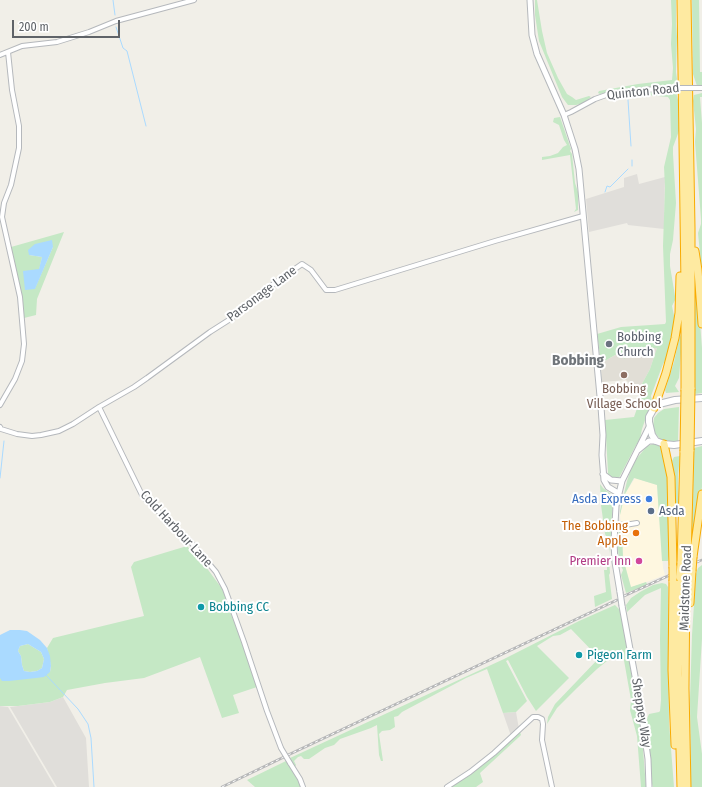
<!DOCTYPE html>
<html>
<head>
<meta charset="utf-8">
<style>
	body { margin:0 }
	#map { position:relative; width:702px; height:787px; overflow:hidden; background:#f1efe8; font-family:"Fira Sans Condensed",sans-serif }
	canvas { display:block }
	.scale { position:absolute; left:12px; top:20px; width:108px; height:18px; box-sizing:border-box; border:2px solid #5f6368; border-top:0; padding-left:5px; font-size:12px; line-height:14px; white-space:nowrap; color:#5f6368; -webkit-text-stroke:3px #fff; paint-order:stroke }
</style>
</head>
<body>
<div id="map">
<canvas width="702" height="787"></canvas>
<div class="scale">200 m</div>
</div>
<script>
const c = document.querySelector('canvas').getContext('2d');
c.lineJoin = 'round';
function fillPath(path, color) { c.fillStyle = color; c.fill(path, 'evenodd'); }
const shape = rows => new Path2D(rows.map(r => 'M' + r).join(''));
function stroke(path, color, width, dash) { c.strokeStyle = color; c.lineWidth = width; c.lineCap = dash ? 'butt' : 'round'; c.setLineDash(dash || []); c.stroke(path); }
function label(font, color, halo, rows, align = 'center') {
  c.font = font + ' "Fira Sans Condensed",sans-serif'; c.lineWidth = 4; c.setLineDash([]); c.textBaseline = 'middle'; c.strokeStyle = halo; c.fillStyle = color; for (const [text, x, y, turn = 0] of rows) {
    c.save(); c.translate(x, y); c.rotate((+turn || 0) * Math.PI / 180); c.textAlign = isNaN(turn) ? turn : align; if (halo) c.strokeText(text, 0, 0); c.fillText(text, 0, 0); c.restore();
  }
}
const commercial = shape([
	[635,478,657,485,663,568,665,575,631,588,623,558,620,515,625,494]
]);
const industrial = shape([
	[637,174,639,184,665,177,664,229,628,225,627,223,589,232,586,199,624,187,624,178],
	[63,697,86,738,89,787,57,787,10,707,50,702],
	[0,706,8,707,55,787,0,787],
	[516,712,519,729,511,736,503,713]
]);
const education = shape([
	[657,348,650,369,637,393,626,380,602,382,601,363,617,354,624,349]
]);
const green = shape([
	[535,0,537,0,542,31,547,53,558,78,567,94,572,97,576,100,589,96,591,97,584,103,576,105,568,105,562,97,539,41,535,15],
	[671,0,676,0,676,24,677,37,676,72,677,79,675,84,624,89,600,94,598,93,599,91,638,84,672,80,673,68,671,44,672,24],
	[692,0,699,0,700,72,702,72,702,86,697,86,693,74],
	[652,92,676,92,678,100,679,131,673,147,673,154,676,203,673,240,670,254,670,266,675,296,675,300,672,306,675,320,667,358,663,364,651,396,652,400,650,406,642,429,640,439,635,447,620,476,619,478,613,479,608,476,608,472,605,420,634,417,641,397,637,393,650,369,657,348,625,349,625,359,617,354,601,363,597,334,621,327,665,324,666,322,663,246,665,187,664,167,671,137,670,100,668,97,647,95,615,99,633,93],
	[702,93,702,97,700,97,702,123,702,274,698,233,701,224,701,219,695,142,696,129,693,101,694,95],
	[560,117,571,149,570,151,572,154,575,183,578,192,578,210,574,212,576,209,570,155,542,160,542,157,550,156,558,153,563,147,567,145,564,140,559,125,553,122,554,118],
	[64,232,37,299,36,315,24,318,11,247],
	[53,247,35,288,42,257,29,255],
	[696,271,702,348,702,393,695,394,695,272],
	[680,334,682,340,679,378,675,386,679,392,666,393,665,390,674,362],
	[679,407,678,441,672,442,661,440,655,433,653,427,654,418,658,413,664,409],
	[653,444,658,444,661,448,665,456,668,471,670,549,668,561,662,561,657,485,634,478,625,494,620,515,620,511,627,481,633,463,647,446],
	[702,446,702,487,689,560,693,503,694,448],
	[680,456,678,475,679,516,675,515,675,491,672,461,674,457],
	[600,484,603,488,611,494,614,498,612,513,610,554,609,542,605,534,601,505],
	[622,529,623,558,631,587,646,582,647,584,647,585,626,593,621,575,623,570,619,562,617,536,620,530],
	[187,546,206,567,223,590,229,610,243,642,257,687,233,695,239,713,222,718,200,657,144,678,105,683,67,690,63,697,50,702,18,706,0,706,0,678,50,672,51,666,47,648,53,638,144,616,131,567,134,562],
	[607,560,609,561,610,573,609,575,612,599,595,607,594,596,606,592,604,570,607,570],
	[702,565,702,639,697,717,702,754,702,787,691,787,690,699,692,635,696,574,698,568],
	[662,583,666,584,668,587,669,723,674,787,653,787,650,777,649,731,646,721,649,714,659,712,660,711,661,700,660,639,661,588,645,595,627,612,626,605,631,598,640,592,653,585],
	[615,605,620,610,626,640,642,737,646,787,641,787,637,736,630,710,631,700,622,649,597,669,577,688,557,708,547,724,548,717,555,704,599,658,571,629,560,635,553,636,537,646,569,678,536,711,527,697,508,660,506,661,527,701,516,712,503,713,487,669,466,678,402,712,398,716,394,717,395,727,390,730,382,731,379,734,383,761,381,761,379,755,377,725,371,728,340,739,334,745,325,748,309,759,304,759,301,756,298,757,294,761,296,765,295,767,290,758,504,659,579,621],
	[28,644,41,652,44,659,42,668,37,671,30,672,24,671,22,665,21,656,18,651,20,646],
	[520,732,521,735,519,737,480,773,483,782,476,787,449,787],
	[286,761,298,779,301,787,255,787,247,780]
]);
const water = shape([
	[52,240,53,247,35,289,25,290,23,271,39,269,42,257,29,255,28,250,35,244],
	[10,630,20,630,27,631,40,640,47,648,50,656,51,666,50,672,44,677,36,678,9,681,2,681,0,678,0,635],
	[28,644,41,652,44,659,42,668,37,671,30,672,24,671,22,665,21,656,18,651,20,646]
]);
const stream = shape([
	[113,0,115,15],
	[116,27,123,48,127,51,146,126],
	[628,100,631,146],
	[632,166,632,160],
	[605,192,607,186,610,187,628,169],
	[0,478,4,441],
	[46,675,78,709,88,724,91,738,94,787]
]);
const minor = shape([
	[0,55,22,46,57,42,89,32,116,21,194,0],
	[696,88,702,88],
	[564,115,571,112,595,99,609,94,642,90,671,88],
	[0,405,15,379,22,361,24,344,20,297,2,217,4,203,11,185,19,148,19,126,12,90,8,52],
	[99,407,143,497,189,540,216,572,225,589,244,642,267,711,281,748],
	[0,427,1,429,17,434,32,436,41,435,59,431,73,424,99,407,134,387,147,378,210,332,232,318,258,295,302,264,311,270,326,290,335,290,495,241,583,216],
	[615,524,625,525,637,523],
	[290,763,300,779,303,787],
	[447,787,470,772,494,753,533,717,538,717,542,719,543,724,542,740,552,787]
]);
const tertiary = shape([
	[530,0,532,35,537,54,564,115,575,149,579,169,601,407,603,435,602,455,604,480,608,487,618,493],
	[638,450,649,441,656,441],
	[603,474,611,480,622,481],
	[620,592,615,562,614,542,616,506,622,481,649,427],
	[622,606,640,703,648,759,649,787]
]);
const secondary = shape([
	[702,398,675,400,659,404,654,408,649,417,649,422,652,435,656,441,664,444,674,445,702,441]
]);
const trunk = shape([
	[681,0,685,286,685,390],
	[687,0,691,227,691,389],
	[695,251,698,270,702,324],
	[654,408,666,373,675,338,679,313,680,276],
	[664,444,671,477,673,567],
	[693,557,702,494],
	[687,560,690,450],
	[681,563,684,451],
	[686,574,685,688,687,787],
	[680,577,678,674,681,787],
	[673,581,672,670,675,745],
	[690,603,692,571]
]);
const rail = shape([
	[697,562,702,560],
	[624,596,670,575],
	[288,755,617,600],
	[222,787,284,757]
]);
const minorBridge = shape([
	[671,88,696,88],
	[281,748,290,763]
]);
const tertiaryBridge = shape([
	[620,592,622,606]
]);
const trunkBridge = shape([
	[690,450,691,389],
	[684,451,685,390],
	[692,571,693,557],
	[686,574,687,560],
	[680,577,681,563],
	[673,581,673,567]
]);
const markers = [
	[609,344,4,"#6b7280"],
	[624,375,4,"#8d6e63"],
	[649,499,4,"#3f7fe0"],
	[651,511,4,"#5c6f8a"],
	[636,533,4,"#e8710a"],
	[639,561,4,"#d1479c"],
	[201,607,4,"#0f9aa8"],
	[579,655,4,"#0f9aa8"]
];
const streetNames = [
	["Quinton Road",643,92,-6],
	["Parsonage Lane",262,294,-37],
	["Cold Harbour Lane",176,529,47],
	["Maidstone Road",686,588,-88],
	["Sheppey Way",641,713,81]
];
const worshipNames = [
	["Bobbing",617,337],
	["Church",617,352]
];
const educationNames = [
	["Bobbing",624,389],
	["Village School",624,404]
];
const shopNames = [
	["Asda Express",641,499]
];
const serviceNames = [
	["Asda",659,511]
];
const foodNames = [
	["The Bobbing",628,526],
	["Apple",628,541]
];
const hotelNames = [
	["Premier Inn",631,561]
];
const cultureNames = [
	["Bobbing CC",209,607],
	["Pigeon Farm",587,655]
];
const quarterNames = [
	["Bobbing",578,361]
];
fillPath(commercial, '#fef7e0');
fillPath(industrial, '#e0deda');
fillPath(education, '#e1ded6');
fillPath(green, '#c5e8c5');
fillPath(water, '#aadaff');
stroke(stream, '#aadaff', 1);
stroke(minor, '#b5b8bc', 6);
stroke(tertiary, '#b5b8bc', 7);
stroke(secondary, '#b6babf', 8);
stroke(trunk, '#f9ab00', 9);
stroke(minor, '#fff', 4);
stroke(tertiary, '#fff', 5);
stroke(secondary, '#fff', 6);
stroke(trunk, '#feeaa1', 7);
stroke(rail, '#b6b7b8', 2.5);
stroke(rail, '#fff', 1, [3]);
stroke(minorBridge, '#b5b8bc', 6, []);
stroke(tertiaryBridge, '#b5b8bc', 7, []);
stroke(trunkBridge, '#f9ab00', 9, []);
stroke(minorBridge, '#fff', 4);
stroke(tertiaryBridge, '#fff', 5);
stroke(trunkBridge, '#feeaa1', 7);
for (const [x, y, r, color] of markers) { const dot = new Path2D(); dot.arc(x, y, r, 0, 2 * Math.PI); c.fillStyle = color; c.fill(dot); stroke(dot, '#fff', 1.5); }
label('13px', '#5f6368', '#fff', streetNames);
label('13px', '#5b616d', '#fff', worshipNames, 'left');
label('13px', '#785e54', '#fff', educationNames);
label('13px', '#366cbe', '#fff', shopNames, 'right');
label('13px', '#4e5e75', '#fff', serviceNames, 'left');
label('13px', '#c56008', '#fff', foodNames, 'right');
label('13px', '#b23c85', '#fff', hotelNames, 'right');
label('13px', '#0d838f', '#fff', cultureNames, 'left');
label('bold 15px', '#70757a', '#fff', quarterNames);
</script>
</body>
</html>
